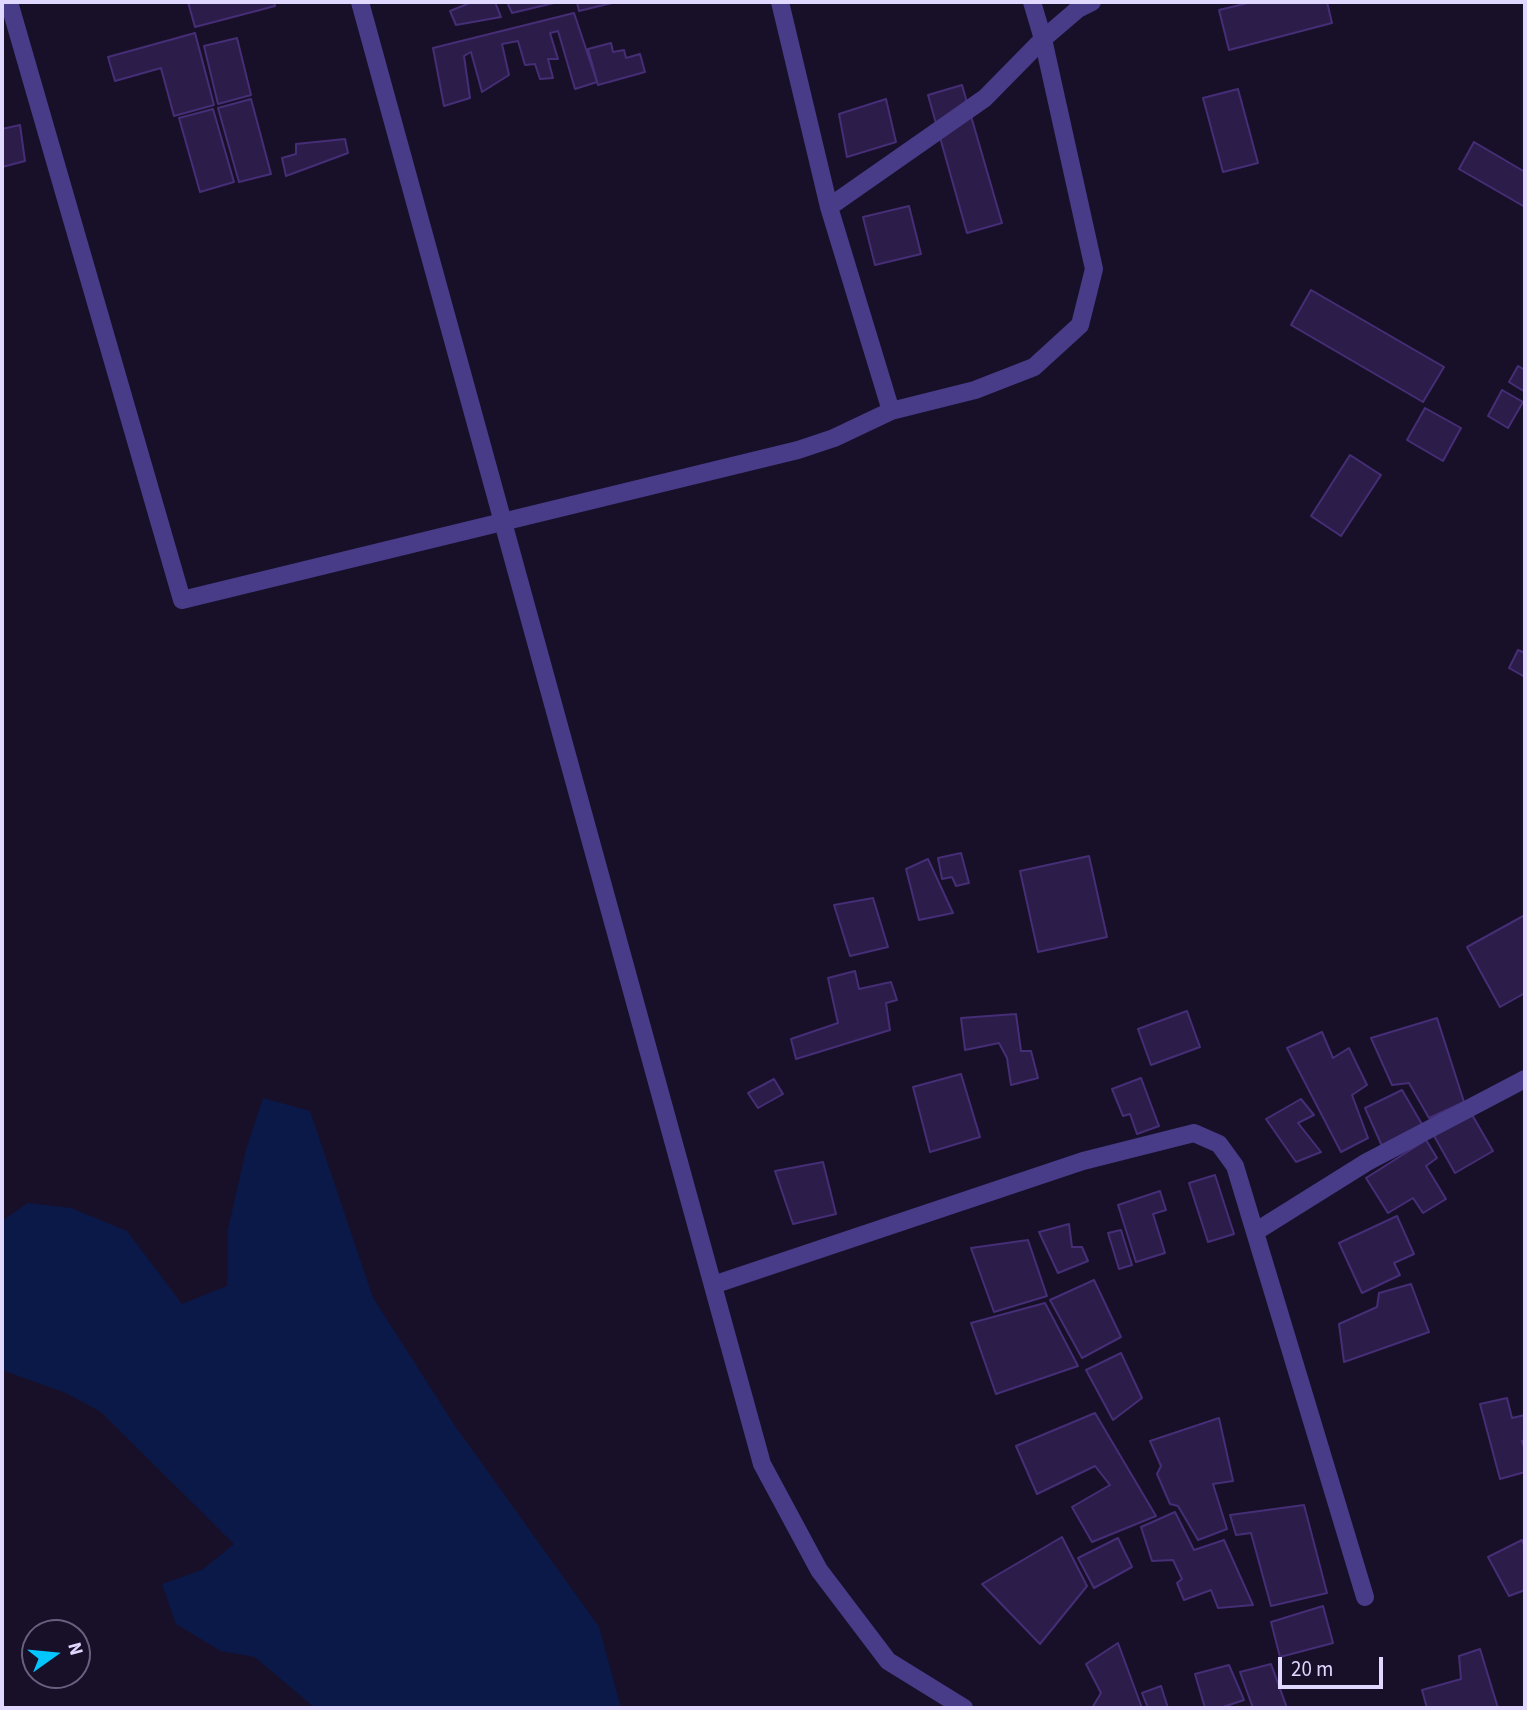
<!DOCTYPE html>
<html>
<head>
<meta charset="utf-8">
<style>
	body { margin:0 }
	#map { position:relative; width:1527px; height:1710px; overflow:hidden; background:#181029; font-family:"Source Sans 3",sans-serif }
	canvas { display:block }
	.frame { position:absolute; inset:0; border:4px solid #e1d8ff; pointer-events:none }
	.north { position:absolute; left:21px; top:1619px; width:70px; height:70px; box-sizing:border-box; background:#181029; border:2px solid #68607f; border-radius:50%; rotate:75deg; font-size:19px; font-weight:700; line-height:28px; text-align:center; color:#e1d8ff }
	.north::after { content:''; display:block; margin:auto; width:24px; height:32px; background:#04c6ff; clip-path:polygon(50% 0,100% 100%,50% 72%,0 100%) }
	.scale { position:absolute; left:1278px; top:1657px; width:105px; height:32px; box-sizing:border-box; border:4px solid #e1d8ff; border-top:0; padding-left:9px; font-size:21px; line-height:24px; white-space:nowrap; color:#e1d8ff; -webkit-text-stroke:5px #181029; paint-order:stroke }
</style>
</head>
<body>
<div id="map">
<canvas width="1527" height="1710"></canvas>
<div class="frame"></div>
<div class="north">N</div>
<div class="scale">20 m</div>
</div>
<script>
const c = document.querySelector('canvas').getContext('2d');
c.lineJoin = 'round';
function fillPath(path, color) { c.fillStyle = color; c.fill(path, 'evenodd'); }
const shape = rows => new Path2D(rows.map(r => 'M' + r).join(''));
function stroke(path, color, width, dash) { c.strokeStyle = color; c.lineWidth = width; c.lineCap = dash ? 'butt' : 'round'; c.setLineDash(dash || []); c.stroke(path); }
const water = shape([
	[263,1098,310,1111,373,1298,455,1426,599,1627,621,1708,315,1708,255,1657,221,1651,176,1624,162,1584,202,1570,234,1544,101,1412,66,1393,2,1370,2,1221,28,1203,71,1208,127,1231,182,1304,227,1286,228,1229,246,1150]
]);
const building = shape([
	[188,2,274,2,275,6,195,27,188,2],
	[472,2,495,2,501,17,456,25,450,11,472,2],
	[507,2,554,2,554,3,512,13,507,2],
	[577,2,616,2,579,11,577,2],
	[1252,2,1327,2,1332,23,1229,50,1219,10,1252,2],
	[574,13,597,82,575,89,558,31,550,33,558,59,548,59,553,78,540,79,535,64,525,65,518,41,502,44,509,75,482,92,471,52,464,56,470,98,444,106,433,48,574,13],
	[195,33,214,105,174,116,161,68,115,81,108,57,195,33],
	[237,38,251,95,218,104,204,46,237,38],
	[611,43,613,52,624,50,626,58,640,54,645,72,598,85,588,49,611,43],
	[962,85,1002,223,967,233,928,95,962,85],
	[1238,89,1258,163,1223,172,1203,98,1238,89],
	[251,99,271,174,239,182,218,108,251,99],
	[886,99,896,142,847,157,839,114,886,99],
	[213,109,234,182,200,192,179,118,213,109],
	[20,125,25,161,2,167,2,129,20,125],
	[345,139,348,153,286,176,282,158,296,154,296,144,345,139],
	[1474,142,1525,172,1525,207,1459,169,1474,142],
	[909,206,921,254,875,265,863,217,909,206],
	[1311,290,1444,367,1423,402,1291,325,1311,290],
	[1518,366,1525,370,1525,392,1509,382,1518,366],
	[1502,390,1523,402,1508,428,1488,416,1502,390],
	[1425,408,1461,428,1443,461,1407,440,1425,408],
	[1350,455,1381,475,1341,536,1311,516,1350,455],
	[1518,650,1525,653,1525,677,1509,668,1518,650],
	[961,853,969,883,956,886,952,877,942,879,938,858,961,853],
	[1089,856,1107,937,1038,952,1020,871,1089,856],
	[928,859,953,913,919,920,906,869,928,859],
	[873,898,888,947,850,956,834,905,873,898],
	[1525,915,1525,993,1500,1007,1467,947,1525,915],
	[855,971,859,989,891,982,897,1000,886,1003,890,1030,796,1059,791,1039,838,1023,828,978,855,971],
	[1187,1011,1200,1047,1151,1065,1138,1029,1187,1011],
	[1016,1014,1021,1051,1031,1051,1038,1078,1011,1085,1007,1058,999,1043,965,1050,961,1018,1016,1014],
	[1437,1018,1464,1102,1429,1118,1409,1083,1392,1085,1371,1038,1437,1018],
	[1322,1032,1333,1058,1349,1048,1367,1085,1352,1095,1368,1138,1341,1152,1287,1048,1322,1032],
	[961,1074,980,1137,930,1152,913,1087,961,1074],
	[1141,1078,1159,1126,1137,1134,1130,1114,1123,1116,1112,1089,1141,1078],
	[774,1079,783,1094,758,1108,748,1093,774,1079],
	[1402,1090,1423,1126,1382,1146,1365,1108,1402,1090],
	[1301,1099,1314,1115,1298,1123,1321,1152,1296,1162,1266,1119,1301,1099],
	[1471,1113,1493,1151,1455,1173,1433,1134,1471,1113],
	[1426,1140,1437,1158,1426,1166,1446,1199,1423,1213,1413,1198,1388,1213,1366,1178,1426,1140],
	[823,1162,836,1214,793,1224,775,1171,823,1162],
	[1215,1175,1234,1234,1208,1242,1189,1183,1215,1175],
	[1160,1191,1166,1210,1153,1214,1165,1253,1136,1262,1118,1205,1160,1191],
	[1397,1216,1414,1254,1394,1263,1400,1275,1362,1293,1339,1243,1397,1216],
	[1069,1224,1072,1247,1082,1247,1088,1261,1058,1273,1039,1232,1069,1224],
	[1121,1230,1132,1265,1119,1269,1108,1233,1121,1230],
	[1028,1240,1047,1296,994,1312,971,1248,1028,1240],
	[1094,1280,1121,1337,1082,1358,1050,1300,1094,1280],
	[1411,1284,1429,1332,1344,1362,1339,1324,1377,1307,1379,1293,1411,1284],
	[1045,1303,1078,1366,996,1394,971,1323,1045,1303],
	[1121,1353,1142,1398,1113,1420,1086,1370,1121,1353],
	[1507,1398,1512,1418,1525,1415,1525,1440,1522,1441,1525,1451,1525,1472,1500,1479,1480,1404,1507,1398],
	[1095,1413,1156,1516,1092,1542,1072,1507,1110,1485,1095,1466,1037,1494,1016,1446,1095,1413],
	[1219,1418,1233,1481,1213,1484,1227,1529,1198,1540,1178,1506,1170,1504,1157,1474,1161,1466,1150,1441,1219,1418],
	[1304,1505,1327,1593,1271,1606,1251,1533,1236,1535,1230,1515,1304,1505],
	[1175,1512,1194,1550,1224,1540,1253,1605,1218,1608,1211,1590,1184,1600,1177,1583,1182,1579,1173,1560,1152,1561,1141,1527,1175,1512],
	[1062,1537,1087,1586,1040,1644,982,1584,1062,1537],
	[1118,1538,1132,1567,1094,1588,1078,1558,1118,1538],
	[1522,1540,1525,1548,1525,1590,1509,1596,1488,1557,1522,1540],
	[1323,1606,1333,1643,1280,1657,1271,1622,1323,1606],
	[1118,1643,1142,1708,1092,1708,1101,1693,1086,1664,1118,1643],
	[1480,1649,1498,1708,1427,1708,1422,1690,1461,1679,1459,1656,1480,1649],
	[1271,1664,1287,1708,1253,1708,1240,1672,1271,1664],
	[1229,1665,1244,1700,1220,1708,1205,1708,1195,1674,1229,1665],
	[1161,1686,1168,1708,1148,1708,1142,1693,1161,1686]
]);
const minor = shape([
	[9,2,182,600,798,450,834,438,891,411,829,207,780,2],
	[829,207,985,98,1043,39,1078,9,1092,2],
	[891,411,975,390,1034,367,1080,325,1094,269,1043,39,1032,2],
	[1255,1232,1367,1162,1525,1079],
	[713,1285,1083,1161,1194,1133,1219,1144,1235,1166,1365,1597]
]);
const tertiary = shape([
	[360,2,762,1464,819,1570,888,1661,964,1708]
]);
fillPath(water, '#0b1948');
fillPath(building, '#2b1c4a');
stroke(building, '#452e76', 2);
stroke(minor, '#483b88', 18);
stroke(tertiary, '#483b88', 18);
</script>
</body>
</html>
